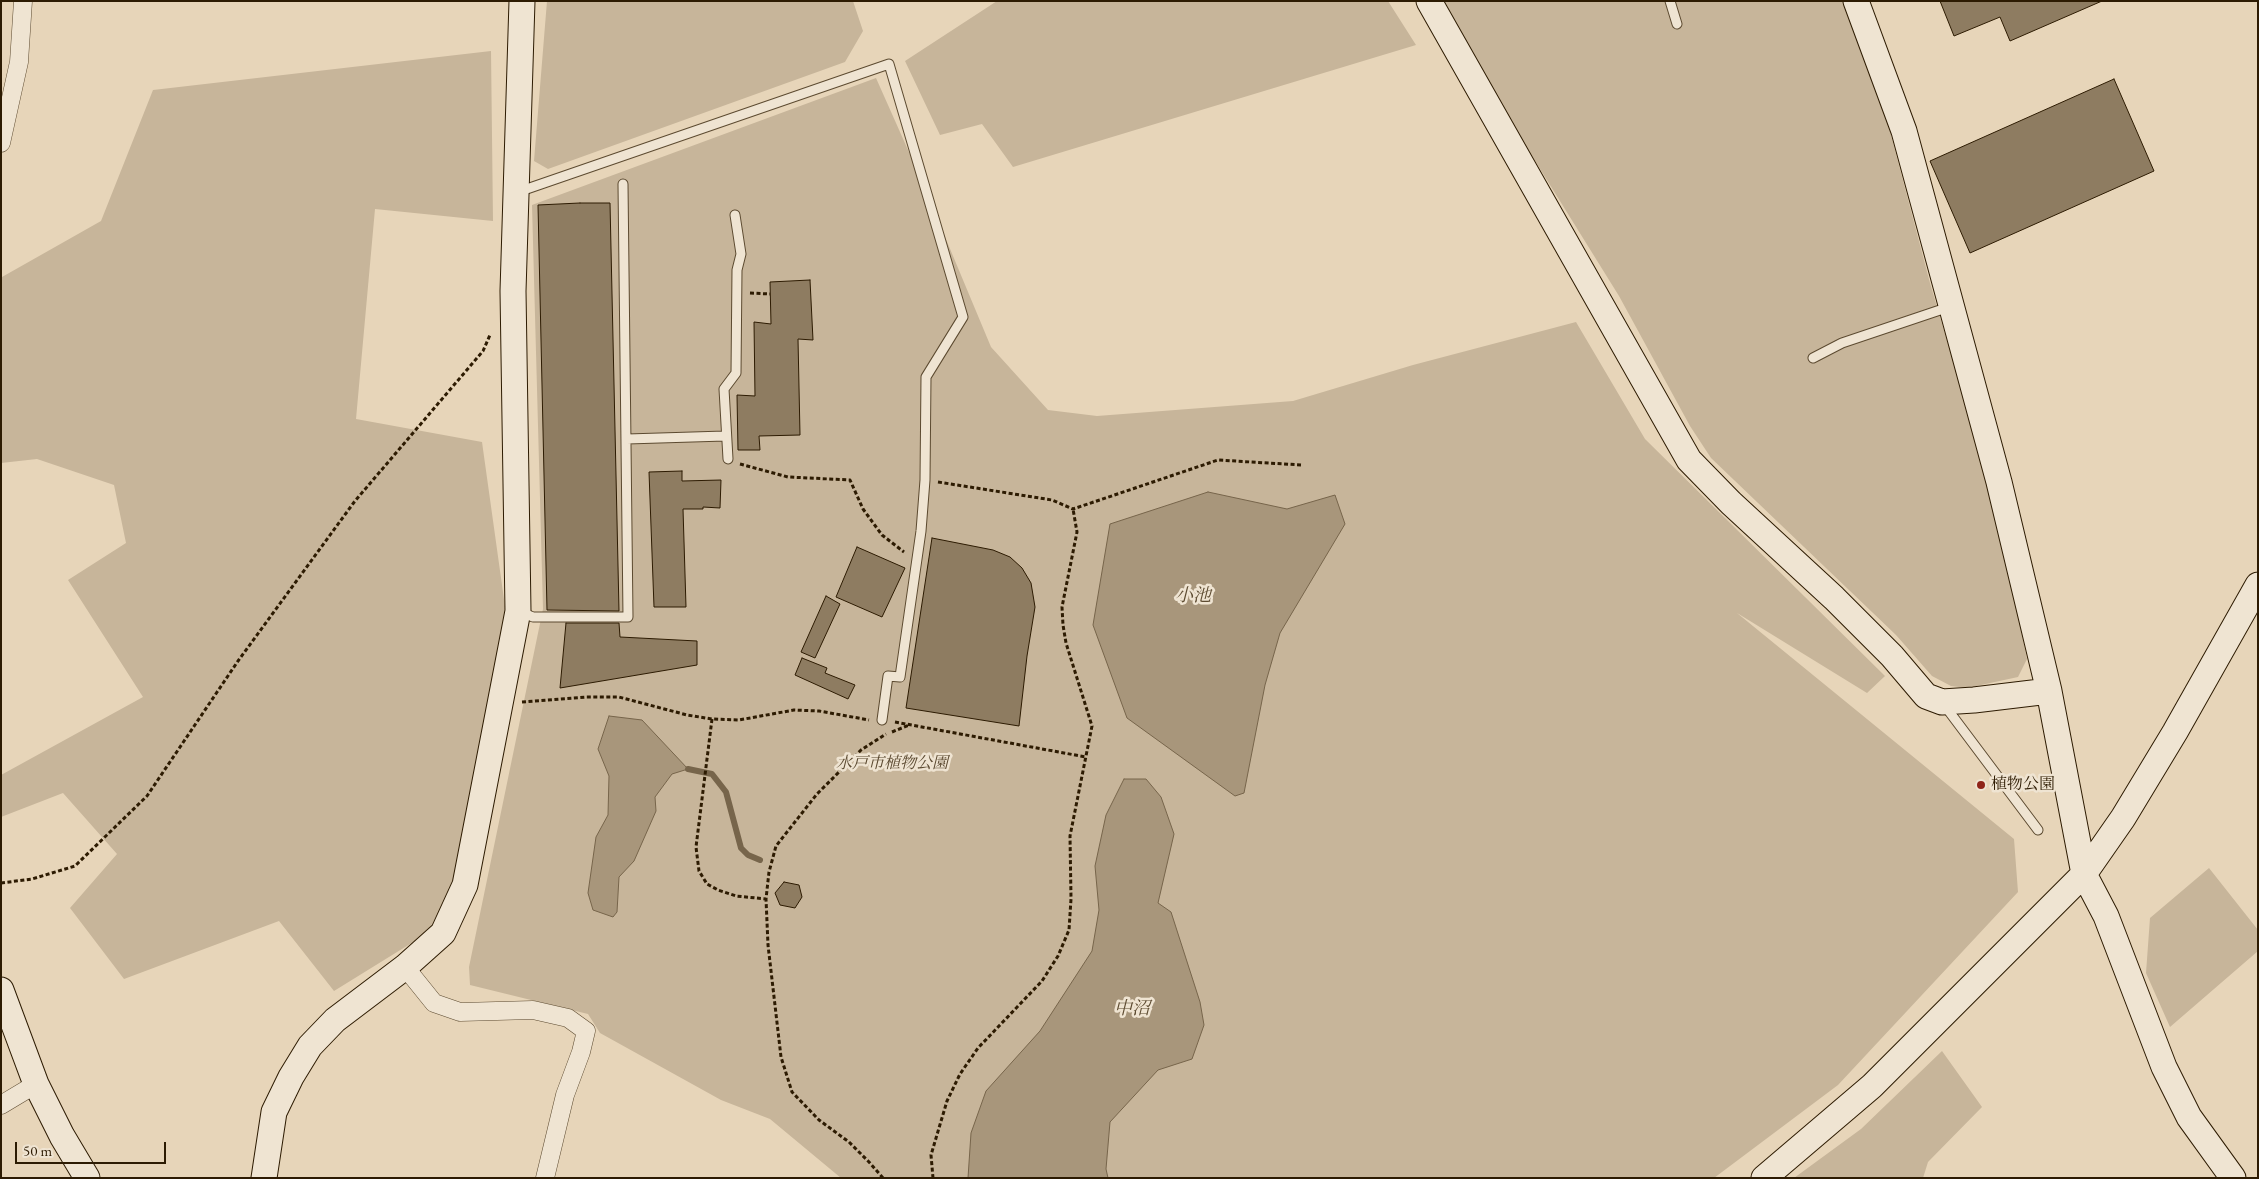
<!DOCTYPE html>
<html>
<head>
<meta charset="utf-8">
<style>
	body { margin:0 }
	#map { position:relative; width:2259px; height:1179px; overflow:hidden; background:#e7d5b9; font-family:"EB Garamond",serif }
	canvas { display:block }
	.frame { position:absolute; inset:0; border:2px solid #2d1b02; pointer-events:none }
	.scale { position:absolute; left:15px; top:1142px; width:151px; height:22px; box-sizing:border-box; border:2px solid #2d1b02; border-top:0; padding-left:6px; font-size:15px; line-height:18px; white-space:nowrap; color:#2d1b02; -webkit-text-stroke:4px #efe4d2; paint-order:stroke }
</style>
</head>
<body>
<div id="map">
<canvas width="2259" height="1179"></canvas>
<div class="frame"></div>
<div class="scale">50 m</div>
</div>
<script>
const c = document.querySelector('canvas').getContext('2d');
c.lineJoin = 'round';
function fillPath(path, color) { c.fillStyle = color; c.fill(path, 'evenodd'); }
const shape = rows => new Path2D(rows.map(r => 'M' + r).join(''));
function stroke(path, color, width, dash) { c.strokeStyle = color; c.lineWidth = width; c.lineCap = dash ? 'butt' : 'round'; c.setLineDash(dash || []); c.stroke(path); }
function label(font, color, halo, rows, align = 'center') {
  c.font = font + ' "EB Garamond","Noto Serif JP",serif'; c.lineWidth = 5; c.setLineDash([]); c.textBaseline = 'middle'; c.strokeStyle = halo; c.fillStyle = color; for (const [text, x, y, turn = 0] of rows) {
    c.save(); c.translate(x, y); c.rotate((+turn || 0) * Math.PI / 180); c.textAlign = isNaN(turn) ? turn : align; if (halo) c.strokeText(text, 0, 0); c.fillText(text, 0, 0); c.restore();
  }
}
const green = shape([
	[547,1,853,1,863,31,845,62,548,169,534,161],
	[997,1,1388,1,1416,45,1013,167,982,124,940,135,905,61],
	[1440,1,1843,1,1885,112,1930,283,1995,503,2027,659,2018,677,1967,688,1951,686,1932,676,1896,635,1711,458,1690,426,1619,296,1504,111],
	[491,51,493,221,375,209,356,419,482,442,508,628,448,906,431,931,334,991,279,921,124,979,70,908,117,854,63,793,1,817,1,775,143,697,68,580,126,543,114,485,37,459,1,463,2,277,101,221,153,90],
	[876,78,920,177,991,347,1048,410,1097,416,1293,401,1413,365,1576,322,1645,439,1885,676,1867,693,1737,613,2014,839,2018,892,1838,1085,1714,1178,841,1178,770,1119,721,1100,600,1033,588,1014,470,985,469,967,543,609,532,205],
	[2209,868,2258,930,2258,951,2170,1027,2146,973,2150,918],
	[1942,1051,1982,1107,1928,1162,1923,1178,1794,1178,1861,1129]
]);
const water = shape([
	[1208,492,1287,509,1335,495,1345,524,1280,633,1265,685,1244,793,1235,796,1127,718,1093,625,1110,524,1208,492],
	[609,716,642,720,688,769,672,774,655,797,656,811,634,861,619,877,617,912,613,917,593,910,588,893,596,837,608,815,609,776,598,749,609,716],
	[1124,779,1146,779,1161,797,1174,834,1158,903,1171,912,1200,1002,1204,1025,1192,1059,1158,1070,1110,1122,1106,1169,1108,1178,968,1178,971,1133,986,1091,1040,1031,1092,951,1099,910,1095,866,1106,815,1124,779]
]);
const stream = shape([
	[688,769,712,774,726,792,741,848,748,855,760,860]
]);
const building = shape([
	[1940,1,2102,1,2010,41,2000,17,1954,36,1940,1],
	[2114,79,2154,171,1970,253,1930,161,2114,79],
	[580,203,610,203,619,611,547,610,538,205,580,203],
	[810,280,813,340,798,339,800,435,759,436,760,450,738,450,737,395,755,396,754,322,771,324,770,282,810,280],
	[682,471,682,481,721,480,720,508,703,507,703,509,683,509,686,607,654,607,649,472,682,471],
	[932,538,993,550,1010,557,1022,568,1031,583,1035,607,1027,656,1019,726,906,708,932,538],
	[857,547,905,568,882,617,836,597,857,547],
	[826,596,840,604,815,658,801,652,826,596],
	[566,623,619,623,620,637,697,641,697,665,560,688,566,623],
	[802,658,827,668,825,673,855,685,848,699,795,675,802,658],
	[784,882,799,885,802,897,795,908,780,905,775,893,784,882]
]);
const path = shape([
	[750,293,770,294],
	[740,464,788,477,850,480,863,509,882,535,904,552],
	[938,482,1052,500,1073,509,1218,460,1301,465],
	[522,702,586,697,619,697,687,715,712,719,739,720,794,710,819,711,869,720],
	[712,719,696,847,699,871,707,884,718,890,736,896,766,899],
	[895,722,1086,757],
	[892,732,909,725],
	[1,883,32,879,75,866,147,796,238,661,355,501,483,351,490,335],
	[883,1178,869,1162,849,1142,819,1120,792,1092,781,1057,768,945,766,899,769,872,776,846,817,794,861,750,886,734],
	[933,1178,931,1155,947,1101,960,1074,978,1048,1042,981,1058,956,1069,930,1071,899,1070,836,1092,726,1066,643,1063,625,1062,607,1077,532,1073,509]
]);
const lane = shape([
	[1670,1,1677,24],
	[518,192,889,64,963,317,926,377,925,480,921,531,900,677,888,676,882,720],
	[1813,358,1842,343,1949,307],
	[627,439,725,436],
	[728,459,724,389,736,373,737,270,741,254,735,215],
	[521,612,533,617,628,617,623,184],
	[1945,706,2038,830]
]);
const street = shape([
	[1,143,19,62,23,1],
	[405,967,434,1003,460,1012,533,1010,568,1018,586,1031,581,1052,565,1095,545,1178],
	[1,1105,36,1084]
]);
const secondary = shape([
	[1429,1,1689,460,1731,503,1834,598,1892,656,1926,696,1942,702,1974,700,2049,691],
	[1856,1,1904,131,1999,482,2049,691,2084,874,2106,916,2164,1067,2189,1117,2233,1178],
	[1,990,36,1084,62,1136,87,1178],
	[264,1178,274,1112,291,1077,310,1046,335,1020,405,967,443,933,465,885,518,611,513,291,522,1],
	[1764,1178,1872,1086,2084,874,2123,818,2175,732,2258,585]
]);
const markers = [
	[1981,785,5,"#8f2418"]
];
const parkNames = [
	["水戸市植物公園",892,764]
];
const poiNames = [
	["植物公園",1991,785]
];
const waterNames = [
	["小池",1193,596],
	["中沼",1132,1009]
];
fillPath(green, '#c7b59a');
fillPath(water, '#a8967b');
stroke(water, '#77654b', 1);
stroke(stream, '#77654b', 6);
fillPath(building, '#8e7c61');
stroke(building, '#2d1b02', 1);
stroke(lane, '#5c4a30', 11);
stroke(street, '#5c4a30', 19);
stroke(secondary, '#2d1b02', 27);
stroke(path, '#2d1b02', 3, [4, 2.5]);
stroke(lane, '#efe4d2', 9);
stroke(street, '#efe4d2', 18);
stroke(secondary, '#efe4d2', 25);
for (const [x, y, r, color] of markers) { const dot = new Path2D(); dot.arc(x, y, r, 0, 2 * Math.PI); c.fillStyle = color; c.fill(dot); stroke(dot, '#efe4d2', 2); }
label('italic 16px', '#5b4930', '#efe4d2', parkNames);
label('16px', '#2d1b02', '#efe4d2', poiNames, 'left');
label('italic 18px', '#5e4c32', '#efe4d2', waterNames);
</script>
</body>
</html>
